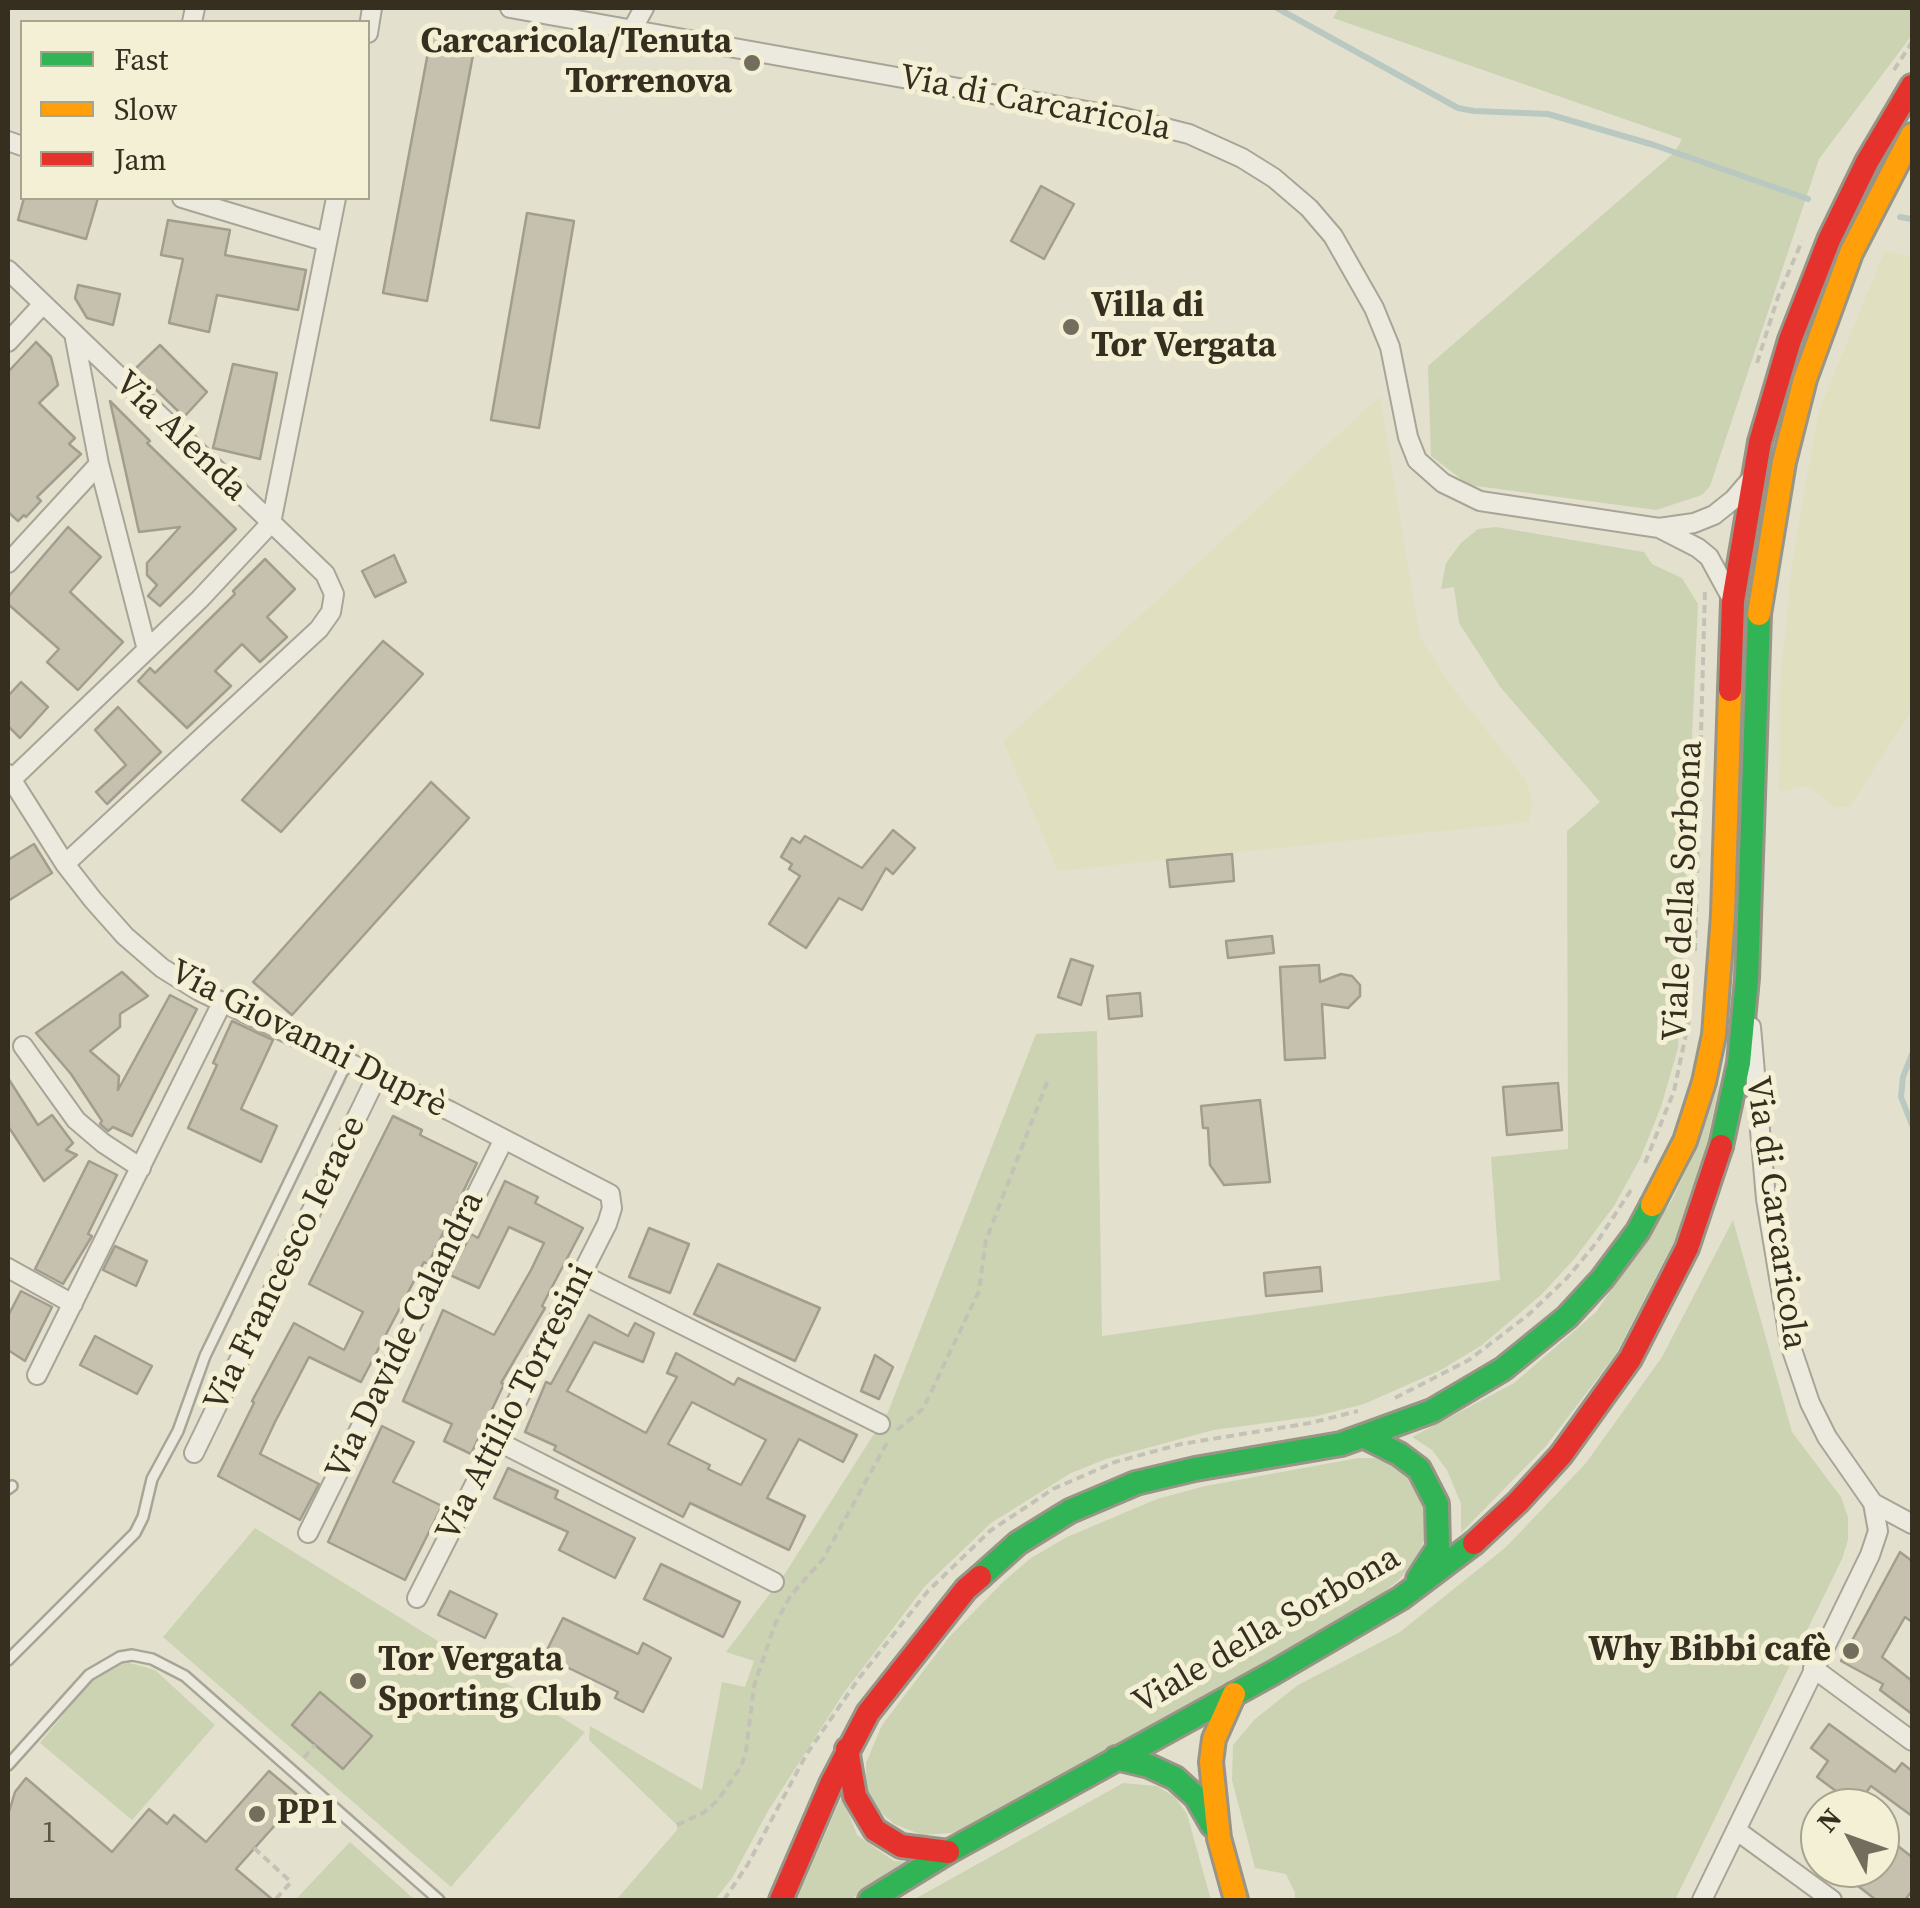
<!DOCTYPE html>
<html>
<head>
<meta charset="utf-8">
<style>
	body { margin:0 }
	#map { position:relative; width:1920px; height:1908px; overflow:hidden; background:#e3e1ce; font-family:"Source Serif 4",serif }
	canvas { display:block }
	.frame { position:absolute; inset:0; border:10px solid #362f20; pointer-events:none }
	.legend { position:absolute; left:20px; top:20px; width:350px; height:180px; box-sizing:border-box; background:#f3f0d5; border:2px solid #a7a38d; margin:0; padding:12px 18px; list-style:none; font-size:30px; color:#362f20 }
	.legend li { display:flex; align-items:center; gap:20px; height:50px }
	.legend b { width:50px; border:2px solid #a7a38d }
	.north { position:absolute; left:1800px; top:1788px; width:100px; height:100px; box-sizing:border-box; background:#f3f0d5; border:2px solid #a7a38d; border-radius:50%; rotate:311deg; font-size:28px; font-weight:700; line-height:40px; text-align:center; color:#362f20 }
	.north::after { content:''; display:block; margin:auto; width:35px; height:45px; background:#736d5d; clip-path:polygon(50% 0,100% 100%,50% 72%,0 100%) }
</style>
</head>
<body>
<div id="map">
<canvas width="1920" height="1908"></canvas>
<div class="frame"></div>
<ul class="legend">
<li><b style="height:12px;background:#30b455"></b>Fast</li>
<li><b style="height:12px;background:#ff9f0a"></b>Slow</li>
<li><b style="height:12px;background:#e5322d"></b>Jam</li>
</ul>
<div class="north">N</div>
</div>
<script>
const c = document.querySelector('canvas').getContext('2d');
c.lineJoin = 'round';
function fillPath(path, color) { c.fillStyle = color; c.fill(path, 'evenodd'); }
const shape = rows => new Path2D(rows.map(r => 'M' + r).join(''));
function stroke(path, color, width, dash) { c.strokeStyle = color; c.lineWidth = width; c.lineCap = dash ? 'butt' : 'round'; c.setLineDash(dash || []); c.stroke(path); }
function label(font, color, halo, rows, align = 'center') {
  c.font = font + ' "Source Serif 4",serif'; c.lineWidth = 10; c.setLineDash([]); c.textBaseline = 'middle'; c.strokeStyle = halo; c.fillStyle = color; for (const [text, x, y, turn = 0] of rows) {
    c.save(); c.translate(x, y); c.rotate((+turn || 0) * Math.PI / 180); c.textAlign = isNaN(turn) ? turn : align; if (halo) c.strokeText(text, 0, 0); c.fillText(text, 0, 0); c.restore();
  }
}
const farmland = shape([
	[1885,250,1912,258,1912,710,1850,807,1834,807,1808,786,1779,791,1780,686,1792,563,1818,413],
	[1380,396,1420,637,1450,684,1526,780,1533,803,1529,822,1058,871,1003,741]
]);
const green = shape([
	[1339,8,1912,8,1912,35,1819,159,1710,486,1702,495,1656,510,1469,485,1431,456,1428,366,1675,152,1682,139,1333,18],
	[1496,527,1644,552,1652,564,1682,578,1698,604,1678,1048,1661,1107,1640,1159,1614,1206,1575,1258,1542,1294,1482,1345,1441,1370,1364,1404,1317,1416,1214,1430,1106,1459,1071,1473,991,1523,925,1586,843,1694,768,1811,732,1878,715,1900,616,1900,677,1830,677,1825,589,1740,590,1726,702,1790,722,1682,745,1687,754,1661,726,1652,784,1575,888,1412,1036,1034,1097,1031,1102,1336,1500,1280,1491,1157,1568,1149,1567,831,1600,802,1501,688,1459,623,1454,587,1441,589,1446,563,1461,543,1478,529],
	[1720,1081,1705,1152,1676,1238,1616,1354,1546,1446,1461,1533,1461,1504,1447,1470,1432,1450,1412,1437,1514,1383,1596,1312,1672,1200,1695,1151],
	[1733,1220,1792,1432,1841,1497,1848,1517,1848,1540,1842,1559,1675,1900,1295,1900,1295,1893,1286,1874,1255,1868,1232,1780,1233,1745,1255,1719,1298,1685,1400,1632,1506,1547,1586,1463,1662,1357],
	[1358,1458,1374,1458,1398,1467,1412,1478,1428,1510,1424,1540,1418,1557,1398,1581,1357,1613,966,1828,952,1833,922,1835,894,1824,874,1806,866,1786,866,1763,882,1725,950,1636,1004,1581,1031,1558,1067,1537,1157,1499,1205,1486],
	[255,1528,585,1732,451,1887,163,1637],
	[130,1663,155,1670,215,1725,132,1820,40,1743,96,1675,117,1665],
	[1123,1783,1157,1786,1175,1797,1187,1814,1211,1900,913,1900],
	[842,1796,857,1835,894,1861,908,1862,850,1900,796,1900],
	[350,1842,415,1900,295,1900]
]);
const stream = shape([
	[1277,8,1458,108,1474,111,1548,114,1654,145,1808,199],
	[1900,217,1912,219],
	[1912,1054,1903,1077,1901,1097,1912,1125]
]);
const building = shape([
	[432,31,476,39,427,301,383,293,432,31],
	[1041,186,1074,204,1044,259,1011,241,1041,186],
	[24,198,98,198,86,239,18,220,24,198],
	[527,213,574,221,539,428,491,420,527,213],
	[168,220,230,230,225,255,306,270,298,310,217,295,209,332,169,323,183,259,161,255,168,220],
	[78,285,120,294,113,325,87,318,75,298,78,285],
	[36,342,51,357,58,385,39,403,75,438,69,444,81,454,37,497,41,501,26,517,24,515,18,521,8,512,8,372,36,342],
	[160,345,207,392,184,417,135,369,160,345],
	[233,364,277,373,260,459,213,448,233,364],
	[110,401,150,441,147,443,236,529,160,606,148,596,157,585,147,575,147,563,180,527,139,532,110,401],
	[68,527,101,557,70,592,123,642,78,690,47,662,59,649,8,604,8,597,68,527],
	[394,555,406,582,375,597,362,571,394,555],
	[265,559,295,589,267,617,287,637,260,662,242,644,215,671,231,686,187,728,138,681,150,668,155,673,235,594,233,591,265,559],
	[383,641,423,674,281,832,242,800,383,641],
	[21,682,48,707,20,738,8,726,8,696,21,682],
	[118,707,161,752,107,804,96,792,126,765,95,730,118,707],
	[431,782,469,818,292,1015,253,982,431,782],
	[893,830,915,848,893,874,886,868,862,910,839,898,806,948,769,924,800,876,789,869,792,864,781,857,792,838,800,843,805,836,862,868,893,830],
	[34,844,52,873,8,901,8,860,34,844],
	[1232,854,1234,881,1170,887,1167,860,1232,854],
	[1272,936,1274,953,1228,958,1226,941,1272,936],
	[1071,959,1093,966,1081,1005,1058,997,1071,959],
	[1319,965,1320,982,1341,974,1352,976,1360,985,1360,996,1348,1008,1322,1004,1325,1058,1285,1060,1280,967,1319,965],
	[122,972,148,996,120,1014,120,1027,90,1051,119,1076,118,1090,170,995,197,1009,132,1136,113,1127,108,1131,100,1124,102,1121,71,1074,36,1033,122,972],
	[1140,993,1142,1016,1109,1019,1107,996,1140,993],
	[232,1021,273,1040,241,1109,277,1126,261,1162,188,1128,217,1065,213,1063,232,1021],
	[8,1078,38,1125,52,1115,73,1143,66,1150,77,1155,44,1181,8,1126,8,1078],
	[1558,1083,1562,1130,1507,1135,1503,1087,1558,1083],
	[1260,1100,1270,1182,1224,1185,1210,1165,1208,1128,1203,1128,1201,1106,1260,1100],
	[393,1116,422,1130,420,1135,477,1163,428,1264,424,1262,361,1382,309,1357,275,1422,260,1454,319,1484,300,1520,218,1476,254,1403,252,1401,294,1323,344,1350,363,1312,309,1284,393,1116],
	[89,1161,117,1175,88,1234,92,1236,63,1284,35,1269,89,1161],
	[505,1181,538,1197,535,1203,583,1228,542,1306,545,1308,501,1383,504,1384,471,1454,444,1441,452,1424,403,1401,443,1310,494,1335,531,1270,544,1243,509,1227,479,1288,450,1275,471,1234,478,1238,505,1181],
	[649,1228,689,1244,670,1293,629,1277,649,1228],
	[115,1246,147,1261,136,1286,103,1270,115,1246],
	[718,1264,820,1308,795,1361,694,1314,718,1264],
	[1320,1267,1322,1291,1266,1296,1264,1273,1320,1267],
	[21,1291,52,1307,25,1361,8,1350,8,1316,21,1291],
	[589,1315,628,1336,635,1323,654,1333,643,1362,594,1342,567,1391,646,1433,677,1377,667,1373,676,1353,734,1385,738,1378,857,1435,843,1462,799,1439,767,1498,805,1516,789,1550,690,1503,683,1517,554,1450,556,1446,525,1432,546,1382,551,1384,589,1315],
	[692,1402,766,1440,741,1485,708,1469,710,1465,668,1444,692,1402],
	[95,1336,152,1366,137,1394,80,1365,95,1336],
	[875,1355,893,1367,879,1399,861,1391,875,1355],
	[382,1426,414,1442,393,1482,442,1506,405,1580,328,1542,382,1426],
	[508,1468,558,1491,555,1498,635,1538,615,1578,559,1550,568,1532,494,1498,508,1468],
	[1900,1552,1912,1561,1912,1622,1905,1617,1882,1657,1912,1681,1912,1714,1880,1690,1883,1684,1841,1661,1900,1552],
	[661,1564,740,1602,723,1637,644,1599,661,1564],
	[450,1591,497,1614,485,1638,438,1615,450,1591],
	[563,1618,638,1654,643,1643,671,1658,643,1712,615,1698,618,1692,544,1656,563,1618],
	[320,1692,372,1736,343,1769,292,1725,320,1692],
	[1829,1724,1895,1772,1902,1763,1912,1771,1912,1816,1871,1786,1856,1806,1817,1777,1828,1761,1811,1748,1829,1724],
	[269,1771,300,1797,236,1869,273,1900,8,1900,8,1815,15,1792,26,1778,112,1852,149,1809,167,1824,174,1815,206,1842,269,1771],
	[1889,1839,1912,1857,1912,1891,1905,1900,1876,1900,1835,1868,1880,1868,1880,1851,1889,1839]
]);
const path = shape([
	[1894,70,1912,42],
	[1757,363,1778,297,1802,241],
	[1695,951,1705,591],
	[1645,1163,1674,1091,1690,1015],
	[1395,1398,1469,1360,1528,1315,1567,1278,1597,1242,1631,1190],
	[897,1430,923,1409,979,1291,986,1240,1049,1077],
	[304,1758,315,1745],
	[677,1825,703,1813,717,1801,741,1767,746,1751,754,1686,775,1624,791,1595,823,1559,888,1441],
	[254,1848,291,1882,275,1900],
	[724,1900,748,1864,806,1755,859,1678,928,1591,990,1531,1053,1489,1115,1462,1181,1444,1310,1423,1358,1411]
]);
const lane = shape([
	[8,1489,12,1486],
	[8,1660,135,1533,143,1517,152,1479,178,1431,205,1356,347,1062],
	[8,1765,89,1675,120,1657,132,1655,152,1659,185,1676,439,1900]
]);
const street = shape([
	[510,8,1121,117,1189,134,1242,158,1274,178,1309,208,1333,236,1374,308,1390,347,1408,437,1417,460,1443,483,1480,501,1659,528,1694,523,1714,515,1734,499,1752,478],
	[192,22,195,8],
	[633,28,644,8],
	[368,33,372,8],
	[8,141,22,146],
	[182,198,327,242],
	[8,270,325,574,334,594,331,612,319,629,65,864],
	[75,339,99,464,147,650],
	[8,342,43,304],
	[1659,528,1698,548,1709,557,1733,601],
	[8,563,99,464],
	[8,774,65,864,93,900,125,936,162,968,199,991,450,1111,610,1194,612,1208,607,1224,417,1598],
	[11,780,200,599,271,523,336,198],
	[23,1046,76,1120,103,1143,141,1168],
	[8,1268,73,1304],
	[581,1274,880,1424],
	[37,1375,222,1003],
	[497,1441,774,1582],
	[194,1453,377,1076],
	[1873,1503,1912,1524],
	[308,1533,504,1139],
	[1813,1668,1912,1741],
	[1736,1830,1832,1900],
	[1702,1900,1870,1555,1878,1531,1873,1503,1827,1437,1810,1403,1790,1344,1766,1199,1751,1027]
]);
const fast = shape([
	[1721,1146,1739,1063,1747,978,1759,614],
	[1365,1437,1399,1454,1419,1469,1437,1504,1438,1548,1418,1579],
	[980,1577,1018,1543,1070,1511,1136,1483,1195,1469,1341,1444,1432,1411,1503,1369,1567,1317,1602,1279,1638,1231,1652,1205],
	[1116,1758,1149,1766,1175,1778,1196,1797,1212,1825],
	[870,1900,948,1852,1273,1673,1401,1598,1474,1543]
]);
const slow = shape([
	[1759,614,1784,462,1805,379,1851,253,1912,135],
	[1652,1205,1685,1141,1704,1082,1714,1035,1723,915,1730,690],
	[1234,1694,1214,1739,1211,1762,1219,1838,1236,1900]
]);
const jam = shape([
	[1730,690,1733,601,1760,442,1790,340,1829,240,1867,162,1912,86],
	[1474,1543,1518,1502,1561,1455,1630,1359,1687,1248,1721,1146],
	[847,1749,855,1796,875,1830,901,1846,948,1852],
	[781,1900,831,1784,868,1713,966,1589,980,1577]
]);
const markers = [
	[752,63,10,"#736d5d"],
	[1071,327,10,"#736d5d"],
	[1851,1651,10,"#736d5d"],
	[358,1681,10,"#736d5d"],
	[257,1814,10,"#736d5d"]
];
const numberNames = [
	["1",49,1834]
];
const poiNames = [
	["Carcaricola/Tenuta",732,43,"right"],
	["Torrenova",732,83,"right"],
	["Villa di",1091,307],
	["Tor Vergata",1091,347],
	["Why Bibbi cafè",1831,1651,"right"],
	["Tor Vergata",378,1661],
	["Sporting Club",378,1701],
	["PP1",277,1814]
];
const streetNames = [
	["Via di Carcaricola",1035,104,11],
	["Via Alenda",180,437,44],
	["Viale della Sorbona",1684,891,-87],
	["Via Giovanni Duprè",308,1040,27],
	["Via di Carcaricola",1775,1213,82],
	["Via Francesco Ierace",286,1264,-64],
	["Via Davide Calandra",406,1336,-64],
	["Via Attilio Torresini",516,1403,-63],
	["Viale della Sorbona",1267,1631,-30]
];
fillPath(farmland, '#e0e0c0');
fillPath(green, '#ccd3b2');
stroke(stream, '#b9c9c2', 6);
fillPath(building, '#c6c0af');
stroke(building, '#a39d8e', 2.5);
stroke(lane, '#a8a597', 14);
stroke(street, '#a8a597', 22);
stroke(fast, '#989587', 28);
stroke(slow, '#989587', 28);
stroke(jam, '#989587', 28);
stroke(path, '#c4c2b6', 4, [8, 5]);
stroke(lane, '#eceadf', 9);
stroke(street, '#eceadf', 18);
stroke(fast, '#30b455', 22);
stroke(slow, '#ff9f0a', 22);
stroke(jam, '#e5322d', 22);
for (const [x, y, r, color] of markers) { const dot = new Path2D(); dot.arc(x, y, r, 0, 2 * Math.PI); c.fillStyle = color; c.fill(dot); stroke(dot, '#f3f0d5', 4); }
label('30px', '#5a5344', null, numberNames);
label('bold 35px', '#362f20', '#f3f0d5', poiNames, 'left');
label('35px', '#362f20', '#f3f0d5', streetNames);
</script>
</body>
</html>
